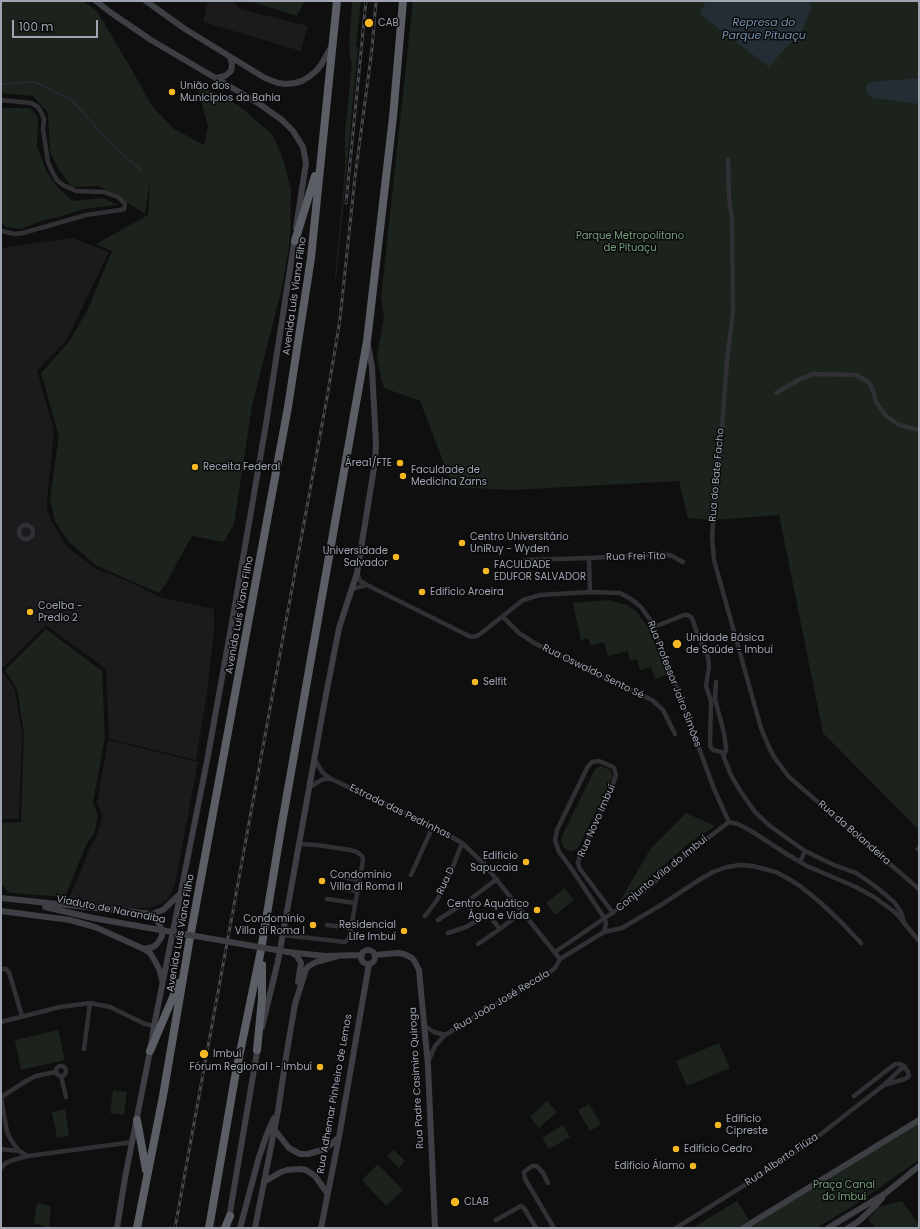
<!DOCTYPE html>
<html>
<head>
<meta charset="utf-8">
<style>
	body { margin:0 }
	#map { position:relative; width:920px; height:1229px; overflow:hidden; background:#0f0f10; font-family:Poppins,sans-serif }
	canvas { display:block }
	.frame { position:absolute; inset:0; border:2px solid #9fa4b2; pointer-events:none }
	.scale { position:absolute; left:12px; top:20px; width:86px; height:18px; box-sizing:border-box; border:2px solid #9fa4b2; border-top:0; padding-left:5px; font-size:12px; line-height:14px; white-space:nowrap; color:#9fa4b2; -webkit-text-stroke:3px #0a0a0b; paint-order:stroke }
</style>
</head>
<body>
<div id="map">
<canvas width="920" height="1229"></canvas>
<div class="frame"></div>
<div class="scale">100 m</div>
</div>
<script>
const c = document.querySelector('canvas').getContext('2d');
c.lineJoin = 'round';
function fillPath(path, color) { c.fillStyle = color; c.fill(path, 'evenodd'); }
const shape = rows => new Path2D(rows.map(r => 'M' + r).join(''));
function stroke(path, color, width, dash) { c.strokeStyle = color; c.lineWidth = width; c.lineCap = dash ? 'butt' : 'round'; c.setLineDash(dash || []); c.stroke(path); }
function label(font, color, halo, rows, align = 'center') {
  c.font = font + ' Poppins,sans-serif'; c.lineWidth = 3; c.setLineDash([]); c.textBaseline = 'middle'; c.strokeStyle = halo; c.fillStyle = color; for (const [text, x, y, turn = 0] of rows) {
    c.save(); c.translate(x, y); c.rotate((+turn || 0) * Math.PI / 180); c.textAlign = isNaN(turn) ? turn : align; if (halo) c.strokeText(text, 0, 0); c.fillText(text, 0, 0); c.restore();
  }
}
const built = shape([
	[208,1,233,1,240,9,308,26,301,51,203,22],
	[73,238,109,252,66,341,37,371,54,430,47,500,47,510,52,522,67,547,96,569,126,580,159,597,214,609,214,629,208,687,196,760,109,739,106,669,46,625,1,669,1,248],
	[1,669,15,690,22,733,19,819,1,819],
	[108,740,198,762,175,884,171,894,166,901,154,907,132,909,67,902,79,876,90,847,96,838,103,816,97,803]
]);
const green = shape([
	[1,1,83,1,97,11,133,72,152,106,174,129,204,145,208,127,197,85,238,105,273,135,284,162,291,191,290,241,281,292,252,406,234,524,224,542,192,536,165,585,159,593,97,566,69,542,55,521,50,499,59,436,41,373,68,343,88,309,112,251,96,244,148,215,150,183,145,214,117,196,99,186,72,187,59,170,50,151,48,113,33,96,1,93],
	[249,1,311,1,304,2,297,16],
	[352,1,361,1,356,46,358,47,336,281,335,278,345,171,345,132,352,62,350,58,349,45],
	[413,1,919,1,919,830,823,733,779,515,714,520,688,518,679,481,512,490,453,487,420,401,384,388,381,378,377,355,384,317,381,298],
	[1,108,29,108,36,114,38,119,37,146,46,171,59,189,73,201,103,198,118,205,83,209,62,216,41,221,21,229,6,227,1,221],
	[608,600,627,605,636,611,648,627,667,675,655,679,651,667,640,670,637,659,630,661,628,651,608,656,604,642,591,646,588,638,581,640,573,603],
	[46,629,102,671,105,738,93,802,98,816,94,834,87,843,65,897,10,893,1,884,1,823,21,822,24,733,17,689,5,670],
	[601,766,610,770,612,774,612,778,578,848,573,851,569,851,563,847,561,841,562,836,594,771,596,768],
	[686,813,715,826,692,841,618,904,651,848],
	[565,888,574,900,555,915,546,903],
	[58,1030,65,1060,21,1070,15,1040],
	[719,1043,730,1068,687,1086,676,1061],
	[113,1090,127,1092,124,1115,110,1113],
	[547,1101,557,1112,539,1128,530,1117],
	[589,1104,601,1124,590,1131,578,1110],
	[65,1109,69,1136,57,1138,52,1112],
	[919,1123,919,1160,856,1204,817,1228,748,1228],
	[563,1125,570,1137,549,1149,542,1138],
	[394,1150,405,1161,399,1168,387,1156],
	[378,1164,403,1190,386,1206,362,1180],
	[737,1201,749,1220,737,1228,692,1228],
	[902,1201,919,1225,919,1228,876,1228,868,1220,878,1207],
	[37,1203,51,1206,49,1228,34,1223]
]);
const water = shape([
	[706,1,809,1,811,9,799,38,788,45,769,67,700,14],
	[919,78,919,104,872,98,868,95,866,90,866,85,871,82]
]);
const stream = shape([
	[1,84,35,82,72,100,108,141,142,171]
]);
const street = shape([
	[1,100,31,103,38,107,42,114,44,119,43,129,48,162,52,171,57,180,63,185,76,191,104,192,118,197,125,204,124,209,120,210,86,215,23,233,15,234,1,231],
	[728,159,729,197,732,220,733,312,727,360,720,455,716,485,712,537,714,560,761,728,768,745,774,757,789,777,919,889],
	[776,393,800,379,813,374,856,375,864,379,870,384,873,391,876,402,886,416,899,425,919,430],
	'19 532a7 7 0 1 1 14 0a7 7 0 1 1-14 0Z',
	[589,558,590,592],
	[525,560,589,558,664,554,672,556,683,562],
	[357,573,360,581,367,585,471,637,477,636,484,631,523,600,540,595,590,592,620,593,631,599,641,607,651,621,666,658,714,789,729,822],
	[351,590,359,587,367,585],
	[503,617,519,633,536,644,652,700,663,710,675,734],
	[654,627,684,615,688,615,692,618,698,636,708,657,709,667,706,686,711,701,710,746,713,750,722,752,730,773,739,789,755,812,770,826,805,851,834,865,856,873,875,886,894,902,901,912,904,922],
	[716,682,715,699,724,733,726,748,726,751,724,754],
	[315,760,322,772,331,779,433,826,462,843,484,864,560,959],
	[310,787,323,779,331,779],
	[729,822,738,824,753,832,785,853,807,866,856,887,874,897,896,913,919,941],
	[918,849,919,850],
	[800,862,805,851],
	[411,875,433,826],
	[336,876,359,880],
	[332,887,357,891],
	[327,899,355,903],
	[425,916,437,900,452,869,462,843],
	[438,920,469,900,497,879],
	[327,925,351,928],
	[604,932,606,924,605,919,569,865,559,852,555,840,557,830,587,768,592,762,599,761,611,766,614,768,616,775,611,790,579,858,578,863,580,869,613,913],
	[448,933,466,927,487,915,491,918,500,929],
	[283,935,345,942,349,938,351,928,363,860,362,856,357,852,350,850,317,845,299,844],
	[478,944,500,929,522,912],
	[555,952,643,892,687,854,729,822],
	[1,969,6,969,9,972,22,1016],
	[1,1022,60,1007,90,1003,110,1007,145,1024,154,1026],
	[425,1026,434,1032,445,1035],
	[84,1049,90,1003],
	[429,1060,435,1046,445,1035,550,972,555,968,560,959,604,932,622,928,661,905,699,880,713,872,727,867,740,865,753,866,776,872,787,878,800,886,821,903,840,921,861,943],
	'56 1071a5 5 0 1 1 10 0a5 5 0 1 1-10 0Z',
	[61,1076,66,1097],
	[854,1096,895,1064,900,1064,904,1066],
	[1,1097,7,1132,11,1140,19,1151,28,1156],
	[1,1097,26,1081,36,1076,55,1072],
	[1,1149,19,1151],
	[1,1168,6,1163,13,1160,28,1156,133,1142],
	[548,1183,543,1173,537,1166,532,1166,524,1172,525,1179,554,1228],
	[496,1220,521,1206,524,1208,536,1228],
	[676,1228,780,1163,821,1134,884,1085,904,1066,908,1072,909,1076,905,1079,884,1085]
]);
const secondary = shape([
	[96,1,110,12,151,40,258,103,282,120,293,131,303,147,306,163,296,228],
	[146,1,185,29,265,78,278,83,286,84,295,83,302,81,310,76,316,71,321,65,330,49],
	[216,78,225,76,231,71,232,64,230,57],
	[1,898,152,914,163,910,180,894],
	[45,907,93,918,149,928],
	[1,911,70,920,95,927,144,949,150,953,155,961,160,971,162,980],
	[144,949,153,947,157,944,162,936,162,932,160,925,152,914],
	'361 957a7 7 0 1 1 14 0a7 7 0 1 1-14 0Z',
	[288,952,325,956,362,955],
	[292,953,297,956,301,963,298,982],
	[375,955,398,953,404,954,412,958,415,962,419,970,428,1066,435,1228],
	[262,1027,278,961,324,705,339,628,357,573,375,462,376,443,373,388,372,367,368,345],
	[274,1129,289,1148,300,1154,308,1154,322,1150,329,1146,339,1137],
	[264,1182,281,1172,287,1170,300,1169,306,1170,315,1176,327,1193],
	[229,1218,258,1046],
	[117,1228,125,1178,150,1051,154,1026,207,761,232,622,266,424,295,237],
	[240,1228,259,1157,267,1134,274,1118],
	[255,1228,278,1111,286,1057,295,1004,302,982,306,969,309,966,316,962,338,956],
	[321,1228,339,1137,369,964],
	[743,1228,919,1120],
	[828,1228,886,1193,919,1166],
	[848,1228,859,1221,874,1207,882,1198]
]);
const highway = shape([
	[295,241,315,176],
	[257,1050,262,999,262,965],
	[150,1051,179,983],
	[137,1120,146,1170],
	[137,1228,163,1096,189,943,288,407,311,258,337,1],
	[209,1228,235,1077,261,950,281,829,367,341,393,117,403,1],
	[225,1228,230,1216]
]);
const rail = shape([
	[346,203,366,1],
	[175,1228,201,1085,328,392,340,319,355,177,372,49,376,1]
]);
const secondaryBridge = shape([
	[149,928,288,952]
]);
const markers = [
	[369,23,5,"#f6b822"],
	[172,92,4,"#f6b822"],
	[400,463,4,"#f6b822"],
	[195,467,4,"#f6b822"],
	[403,476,4,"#f6b822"],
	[462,543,4,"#f6b822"],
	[396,557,4,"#f6b822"],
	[486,571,4,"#f6b822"],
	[422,592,4,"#f6b822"],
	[30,612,4,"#f6b822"],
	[677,644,5,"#f6b822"],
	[475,682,4,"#f6b822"],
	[526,862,4,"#f6b822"],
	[322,881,4,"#f6b822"],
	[537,910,4,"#f6b822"],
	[313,925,4,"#f6b822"],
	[404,931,4,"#f6b822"],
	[204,1054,5,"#f6b822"],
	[320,1067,4,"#f6b822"],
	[718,1125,4,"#f6b822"],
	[676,1149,4,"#f6b822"],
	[693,1166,4,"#f6b822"],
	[455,1202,5,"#f6b822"]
];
const poiNames = [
	["CAB",378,23],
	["União dos",180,86],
	["Municípios da Bahia",180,98],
	["Área1/FTE",392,463,"right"],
	["Receita Federal",203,467],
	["Faculdade de",411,470],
	["Medicina Zarns",411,482],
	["Centro Universitário",470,537],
	["UniRuy - Wyden",470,549],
	["Universidade",388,551,"right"],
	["Salvador",388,563,"right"],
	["FACULDADE",494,565],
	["EDUFOR SALVADOR",494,577],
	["Edifício Aroeira",430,592],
	["Coelba -",38,606],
	["Predio 2",38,618],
	["Unidade Básica",686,638],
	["de Saúde - Imbuí",686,650],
	["Selfit",483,682],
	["Edificio",518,856,"right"],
	["Sapucaia",518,868,"right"],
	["Condomínio",330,875],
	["Villa di Roma II",330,887],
	["Centro Aquático",529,904,"right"],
	["Água e Vida",529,916,"right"],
	["Condomínio",305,919,"right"],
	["Villa di Roma I",305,931,"right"],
	["Residencial",396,925,"right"],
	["Life Imbuí",396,937,"right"],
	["Imbuí",213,1054],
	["Fórum Regional I - Imbuí",312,1067,"right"],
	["Edifício",726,1119],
	["Cipreste",726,1131],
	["Edifício Cedro",684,1149],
	["Edifício Álamo",685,1166,"right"],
	["CLAB",464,1202]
];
const parkNames = [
	["Parque Metropolitano",630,236],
	["de Pituaçu",630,248],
	["Praça Canal",844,1185],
	["do Imbuí",844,1197]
];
const streetNames = [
	["Avenida Luís Viana Filho",295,296,-82],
	["Rua do Bate Facho",717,475,-85],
	["Rua Frei Tito",636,557,-1],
	["Avenida Luís Viana Filho",240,615,-80],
	["Rua Oswaldo Sento Sé",593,672,26],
	["Rua Professor Jairo Simões",674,684,69],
	["Estrada das Pedrinhas",400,812,26],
	["Rua Novo Imbuí",597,821,-66],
	["Rua da Bolandeira",854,833,41],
	["Conjunto Vila do Imbui",662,874,-39],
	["Rua D",446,881,-65],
	["Viaduto de Narandiba",111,910,11],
	["Avenida Luís Viana Filho",181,933,-80],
	["Rua João José Recala",502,1001,-31],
	["Rua Padre Casimiro Quiroga",417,1078,-93],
	["Rua Adhemar Pinheiro de Lemos",335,1094,-80],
	["Rua Alberto Fiúza",782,1160,-34]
];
const waterNames = [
	["Represa do",764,23],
	["Parque Pituaçu",764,36]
];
fillPath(built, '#1b1b1d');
fillPath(green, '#1b231c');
fillPath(water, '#252d34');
stroke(stream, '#252d34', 1.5);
stroke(street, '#303035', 4.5);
stroke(secondary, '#3e3f45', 6);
stroke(highway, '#5c5e66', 8);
stroke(rail, '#47484e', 3);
stroke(rail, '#0a0a0b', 1.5, [4.5]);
stroke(secondaryBridge, '#3e3f45', 6);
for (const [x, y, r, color] of markers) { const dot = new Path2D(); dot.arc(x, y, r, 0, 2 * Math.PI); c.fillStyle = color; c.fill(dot); stroke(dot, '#0a0a0b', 1.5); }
label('10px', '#9fa4b2', '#0a0a0b', poiNames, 'left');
label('10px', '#759e7a', '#0a0a0b', parkNames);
label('10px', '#9fa4b2', '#0a0a0b', streetNames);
label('italic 11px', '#7491af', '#0a0a0b', waterNames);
</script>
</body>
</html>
